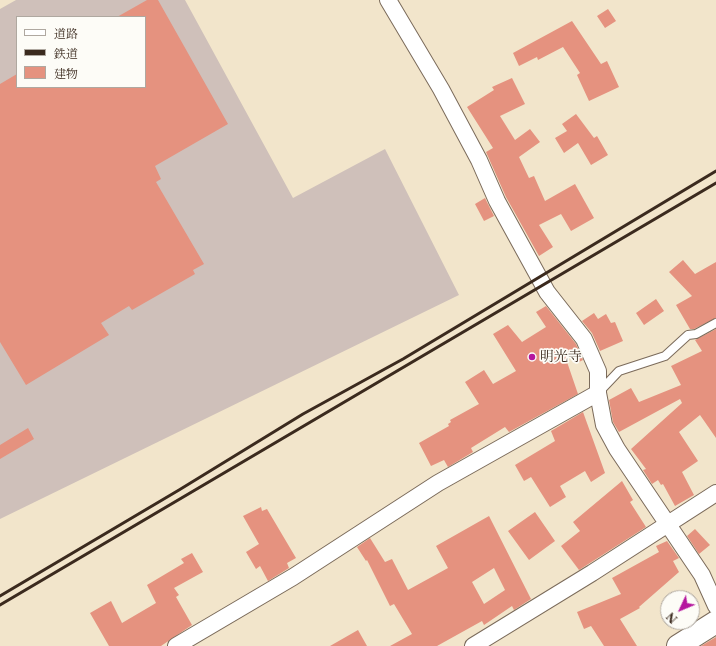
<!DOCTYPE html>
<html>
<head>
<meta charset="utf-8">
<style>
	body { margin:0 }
	#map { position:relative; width:716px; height:646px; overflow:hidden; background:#f2e5cb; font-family:"Libre Caslon Text","Noto Serif JP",serif }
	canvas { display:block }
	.legend { position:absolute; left:16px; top:16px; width:130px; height:72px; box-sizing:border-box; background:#fdfcf7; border:1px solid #afa8a0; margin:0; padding:5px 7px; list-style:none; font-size:12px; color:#3b2a1e }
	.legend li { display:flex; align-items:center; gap:8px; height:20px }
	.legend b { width:20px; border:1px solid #afa8a0 }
	.north { position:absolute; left:660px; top:590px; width:40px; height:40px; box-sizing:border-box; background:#fdfcf7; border:1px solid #afa8a0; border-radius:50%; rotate:226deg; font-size:11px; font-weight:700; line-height:16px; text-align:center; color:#3b2a1e }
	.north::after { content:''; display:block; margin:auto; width:14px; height:18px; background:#b5179e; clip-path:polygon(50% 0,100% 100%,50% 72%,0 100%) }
</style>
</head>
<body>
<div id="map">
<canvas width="716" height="646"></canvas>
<ul class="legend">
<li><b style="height:5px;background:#fff"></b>道路</li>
<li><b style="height:5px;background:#3b2a1e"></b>鉄道</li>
<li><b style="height:11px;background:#e5927f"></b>建物</li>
</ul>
<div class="north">N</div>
</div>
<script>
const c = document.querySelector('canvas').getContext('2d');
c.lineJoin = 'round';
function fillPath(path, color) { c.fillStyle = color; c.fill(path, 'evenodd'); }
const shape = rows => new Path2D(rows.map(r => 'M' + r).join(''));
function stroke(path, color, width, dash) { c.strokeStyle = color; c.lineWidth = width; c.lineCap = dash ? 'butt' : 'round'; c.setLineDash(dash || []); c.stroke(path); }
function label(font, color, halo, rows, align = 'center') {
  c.font = font + ' "Libre Caslon Text","Noto Serif JP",serif'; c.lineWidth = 3.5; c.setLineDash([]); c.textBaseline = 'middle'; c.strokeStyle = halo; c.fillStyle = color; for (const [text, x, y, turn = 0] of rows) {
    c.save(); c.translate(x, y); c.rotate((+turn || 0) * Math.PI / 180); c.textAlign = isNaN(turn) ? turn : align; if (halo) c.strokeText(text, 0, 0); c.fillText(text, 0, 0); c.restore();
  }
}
const industrial = shape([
	[16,0,185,0,293,198,385,149,459,295,0,519,0,9],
	[17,17,145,17,145,87,17,87]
]);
const building = shape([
	[147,0,158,0,228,124,155,166,161,179,156,182,204,264,193,270,195,274,132,310,129,306,101,323,109,335,26,385,0,342,0,84,17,74,17,87,145,87,145,17,117,17],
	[608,9,616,21,605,28,597,16],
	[572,21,601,64,607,61,619,87,589,101,577,75,580,73,563,47,538,60,537,57,519,66,513,53],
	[512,78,525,104,500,116,515,140,530,129,540,142,519,157,529,178,534,176,545,201,575,184,594,218,571,231,561,214,539,225,553,247,539,256,506,197,486,152,493,148,467,107,494,90,492,87],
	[576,114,594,138,597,136,608,155,591,165,578,143,564,153,555,138,567,131,562,124],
	[485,198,494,216,484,221,475,204],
	[683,260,695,274,716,262,716,318,694,329,690,329,676,305,692,296,669,272],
	[656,299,664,311,644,325,636,313],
	[546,306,576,344,583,360,579,362,574,355,566,359,578,394,509,432,505,427,471,448,473,452,448,467,444,460,431,466,419,443,449,426,448,424,451,422,450,420,479,404,465,382,484,370,493,384,516,371,493,334,508,325,522,342,546,327,536,312],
	[594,313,598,319,606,314,611,323,615,322,623,341,600,351,592,333,582,321],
	[716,329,716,438,700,415,679,432,698,461,682,472,694,495,675,506,663,484,661,485,658,480,652,484,643,470,646,469,631,449,682,403,680,399,619,432,613,422,609,400,631,388,639,402,681,385,671,366,702,351,695,340],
	[583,412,605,473,591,482,585,471,560,486,566,497,550,507,531,477,524,481,515,465,555,441,551,431],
	[28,428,34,439,0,459,0,445],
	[622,481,633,500,630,502,646,527,579,570,561,546,580,531,573,522],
	[261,507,262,511,267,509,296,558,287,563,289,568,268,581,260,566,256,569,246,552,259,544,243,516],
	[535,512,555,541,529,560,508,531],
	[489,516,531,599,514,610,512,606,484,625,482,621,437,646,390,646,412,634,394,604,390,606,367,560,366,561,357,547,370,538,385,562,392,559,408,590,448,568,436,546],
	[494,568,505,590,484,604,472,582],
	[695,529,710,545,699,554,687,536],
	[667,541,679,558,673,561,679,572,639,607,640,608,620,619,637,646,604,646,591,626,584,629,577,612,621,594,612,578,659,552,656,546],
	[192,553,203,572,174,588,179,595,176,597,192,625,161,646,109,646,90,613,111,601,122,623,156,603,147,585,184,563,181,559],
	[358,630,367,646,330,646],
	[716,637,716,646,701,646]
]);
const service = shape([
	[600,391,619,371,665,356,688,335,696,334,716,323]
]);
const minor = shape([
	[388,0,441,89,479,160,497,201,547,292,584,339,598,371,598,393,604,425,617,449,702,575,716,606],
	[176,646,293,577,438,483,598,393],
	[473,646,592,573,716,493]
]);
const primary = shape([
	[678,646,716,622]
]);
const rail = shape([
	[0,596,179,490,303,414,403,359,716,171],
	[0,605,716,183]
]);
const markers = [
	[532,357,4,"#b5179e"]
];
const poiNames = [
	["明光寺",540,357]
];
fillPath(industrial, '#cfc0ba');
fillPath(building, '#e5927f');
stroke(service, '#7b6b5b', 10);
stroke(minor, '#7b6b5b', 18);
stroke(primary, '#7b6b5b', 24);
stroke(service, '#fff', 8);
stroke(minor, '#fff', 16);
stroke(primary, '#fff', 22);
stroke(rail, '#3b2a1e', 3);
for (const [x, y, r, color] of markers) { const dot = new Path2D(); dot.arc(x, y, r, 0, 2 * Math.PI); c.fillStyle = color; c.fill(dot); stroke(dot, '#fdfcf7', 1.5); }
label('14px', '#3b2a1e', '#fdfcf7', poiNames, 'left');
</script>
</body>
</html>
